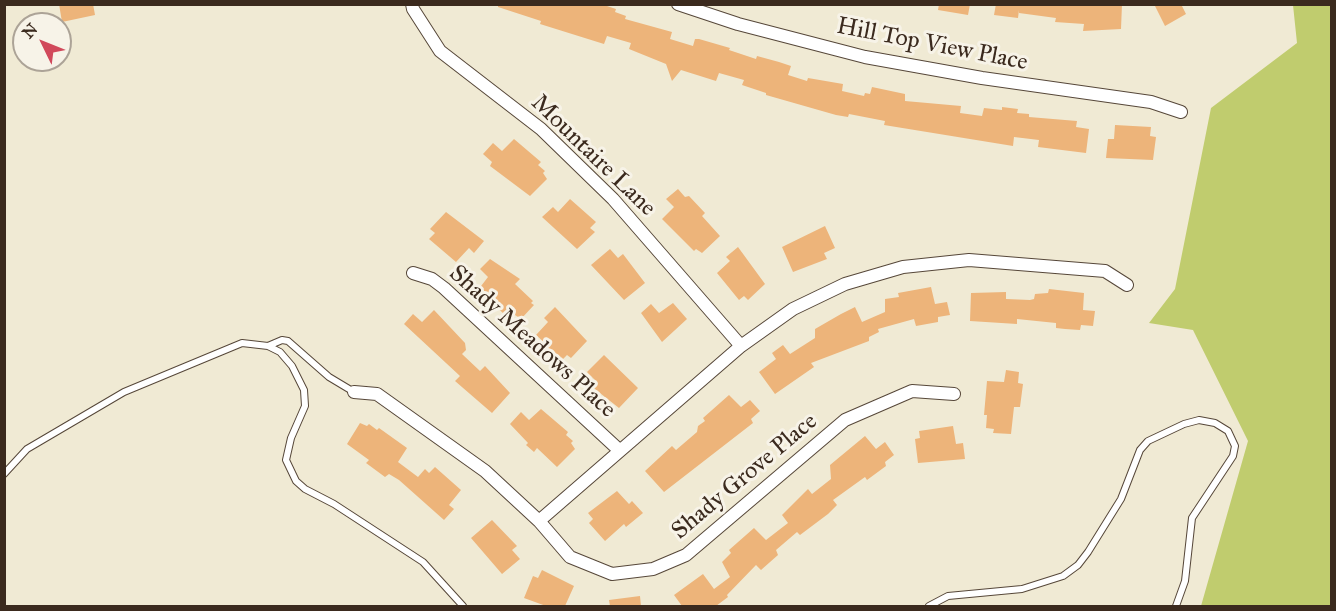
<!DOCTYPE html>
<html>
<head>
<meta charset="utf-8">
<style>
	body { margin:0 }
	#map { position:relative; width:1336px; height:611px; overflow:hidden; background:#f0ead4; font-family:"IM FELL Great Primer",serif }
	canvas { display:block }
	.frame { position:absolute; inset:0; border:6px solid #3b2a1e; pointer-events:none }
	.north { position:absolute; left:12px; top:12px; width:60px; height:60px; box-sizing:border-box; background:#f7f3e8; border:2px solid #aca397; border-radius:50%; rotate:313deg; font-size:16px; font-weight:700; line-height:24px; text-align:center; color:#3b2a1e }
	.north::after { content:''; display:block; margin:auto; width:21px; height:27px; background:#d1495b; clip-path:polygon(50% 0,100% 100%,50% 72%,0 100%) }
</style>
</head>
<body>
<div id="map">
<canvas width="1336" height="611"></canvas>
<div class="frame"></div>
<div class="north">N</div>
</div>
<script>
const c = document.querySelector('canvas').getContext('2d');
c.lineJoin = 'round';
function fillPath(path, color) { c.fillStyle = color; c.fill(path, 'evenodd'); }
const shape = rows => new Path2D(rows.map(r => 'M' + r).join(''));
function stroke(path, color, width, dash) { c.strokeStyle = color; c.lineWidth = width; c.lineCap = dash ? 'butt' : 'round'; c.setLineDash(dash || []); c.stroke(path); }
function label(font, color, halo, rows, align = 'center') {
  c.font = font + ' "IM FELL Great Primer",serif'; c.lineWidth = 6; c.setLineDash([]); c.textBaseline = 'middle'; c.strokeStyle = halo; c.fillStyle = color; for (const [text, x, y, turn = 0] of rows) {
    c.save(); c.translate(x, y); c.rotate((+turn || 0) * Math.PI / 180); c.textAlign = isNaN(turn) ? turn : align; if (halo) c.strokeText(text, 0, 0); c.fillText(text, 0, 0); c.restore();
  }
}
const green = shape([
	[1293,5,1331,5,1331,606,1201,606,1248,441,1193,330,1149,323,1175,289,1211,108,1297,43]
]);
const building = shape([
	[59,4,93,4,95,15,62,22],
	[498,4,601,4,616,9,615,12,626,16,625,19,672,32,670,39,693,46,695,39,699,39,730,48,729,50,756,59,757,56,779,62,791,66,788,75,807,81,808,78,843,84,842,91,864,96,865,93,870,94,872,87,905,94,905,101,961,106,960,113,982,116,984,108,1002,110,1002,107,1018,109,1017,113,1029,114,1029,117,1077,121,1076,127,1089,129,1086,153,1038,147,1039,140,1014,137,1013,146,884,125,885,121,849,114,848,117,836,115,766,95,766,93,742,85,744,80,719,73,716,81,681,70,672,81,666,64,629,49,631,43,607,36,604,44,540,24,541,21,498,7],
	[939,4,970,4,968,15,938,10],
	[996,4,1122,4,1121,29,1083,31,1084,24,1055,22,1056,18,1019,13,1019,10,1018,18,994,15],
	[1154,4,1181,4,1186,14,1165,26],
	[1115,125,1151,127,1150,136,1156,137,1153,160,1106,158,1108,139,1114,139],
	[514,139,541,162,538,165,545,171,543,173,547,179,530,196,490,166,492,162,483,154,493,143,502,151],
	[678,189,685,197,689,196,705,213,702,216,720,236,702,253,696,249,694,251,662,219,674,207,666,199],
	[570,199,596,222,590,228,595,232,577,249,542,217,553,207,558,212],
	[446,212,484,241,474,253,469,248,456,262,429,239,435,233,430,229],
	[825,226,835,248,824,253,827,259,793,272,782,247],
	[738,247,765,284,748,300,744,296,739,300,717,273,730,261,726,257],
	[610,249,618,258,623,254,645,283,624,300,591,265],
	[490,259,520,279,515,284,533,301,531,303,534,305,521,319,515,315,513,317,506,311,504,314,478,290,488,277,480,269],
	[931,287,935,304,947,302,950,315,938,317,938,322,916,326,914,319,878,329,879,332,869,337,869,341,811,363,814,367,775,394,759,372,776,359,772,353,783,345,790,354,815,338,815,329,841,314,855,307,862,322,885,312,885,299,899,297,898,293],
	[1049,289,1084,293,1083,310,1095,311,1093,326,1081,325,1080,330,1065,329,1056,328,1056,323,1017,319,1017,324,970,321,971,293,1006,292,1006,299,1030,300,1034,299,1035,294,1048,293],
	[673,303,687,319,662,342,641,313,651,304,659,313],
	[555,307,587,341,571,358,567,355,561,361,548,352,546,344,536,335,548,322,544,318],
	[434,310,465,343,466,350,462,354,480,371,485,366,510,393,492,413,455,381,460,376,404,324,413,314,422,322],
	[604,355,638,388,619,408,591,386,596,381,587,372],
	[1006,370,1019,372,1018,383,1023,384,1020,407,1014,407,1011,434,993,433,994,429,986,428,987,415,984,415,987,381,1004,382],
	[729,395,741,407,750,400,760,411,751,419,753,423,664,492,645,471,672,446,676,450,697,432,698,426,705,421,703,418],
	[541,409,568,432,566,435,573,441,571,443,575,449,557,467,537,448,534,452,526,445,528,443,510,424,521,412,529,420],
	[360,423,367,426,369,424,377,430,379,428,407,448,398,462,418,477,425,469,429,473,435,467,461,490,449,505,454,509,444,520,399,480,389,474,385,477,366,463,369,460,347,444],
	[953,426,956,444,963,443,965,459,918,463,915,439,920,438,919,431],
	[865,436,876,449,885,442,894,455,885,462,886,466,867,480,865,477,833,500,837,505,828,514,800,535,797,532,776,550,778,555,761,570,756,565,727,595,728,597,716,606,682,606,674,595,703,574,714,589,730,577,722,562,731,553,729,550,754,528,766,540,788,523,782,515,808,489,812,494,831,479,830,465],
	[617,491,629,504,632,501,643,513,626,527,624,524,605,541,589,523,593,519,588,513],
	[492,520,517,546,512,550,520,559,502,574,471,538],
	[542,570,574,586,565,606,546,606,524,598,533,576,538,578],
	[640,596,641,606,610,606,609,600]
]);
const lane = shape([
	[268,346,282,340,288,341,329,377,354,392],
	[4,474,27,449,124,392,242,343,268,346,280,352,292,366,304,390,305,406,291,438,286,460,296,481,305,489,334,504,423,562,463,606],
	[929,606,948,596,1022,589,1063,576,1078,565,1088,552,1121,499,1140,450,1148,441,1184,424,1199,420,1215,423,1228,431,1235,446,1233,456,1192,518,1185,581,1176,606]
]);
const street = shape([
	[412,4,413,9,440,51,541,129,613,199,741,346],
	[678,4,738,24,865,57,982,78,1151,102,1181,112],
	[413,273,432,279,444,288,619,450],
	[354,392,377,394,485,471,539,521,570,557,612,574,653,569,686,555,845,420,912,391,954,394],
	[539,521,741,346,793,309,845,284,903,267,969,260,1105,271,1127,285]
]);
const streetNames = [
	["Hill Top View Place",932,45,11],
	["Mountaire Lane",593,156,44],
	["Shady Meadows Place",532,342,42],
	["Shady Grove Place",745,477,-40]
];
fillPath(green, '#c0cc6e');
fillPath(building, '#edb47a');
stroke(lane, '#564739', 8);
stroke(street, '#564739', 14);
stroke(lane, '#fff', 6);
stroke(street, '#fff', 12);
label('24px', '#3b2a1e', '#f7f3e8', streetNames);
</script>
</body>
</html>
